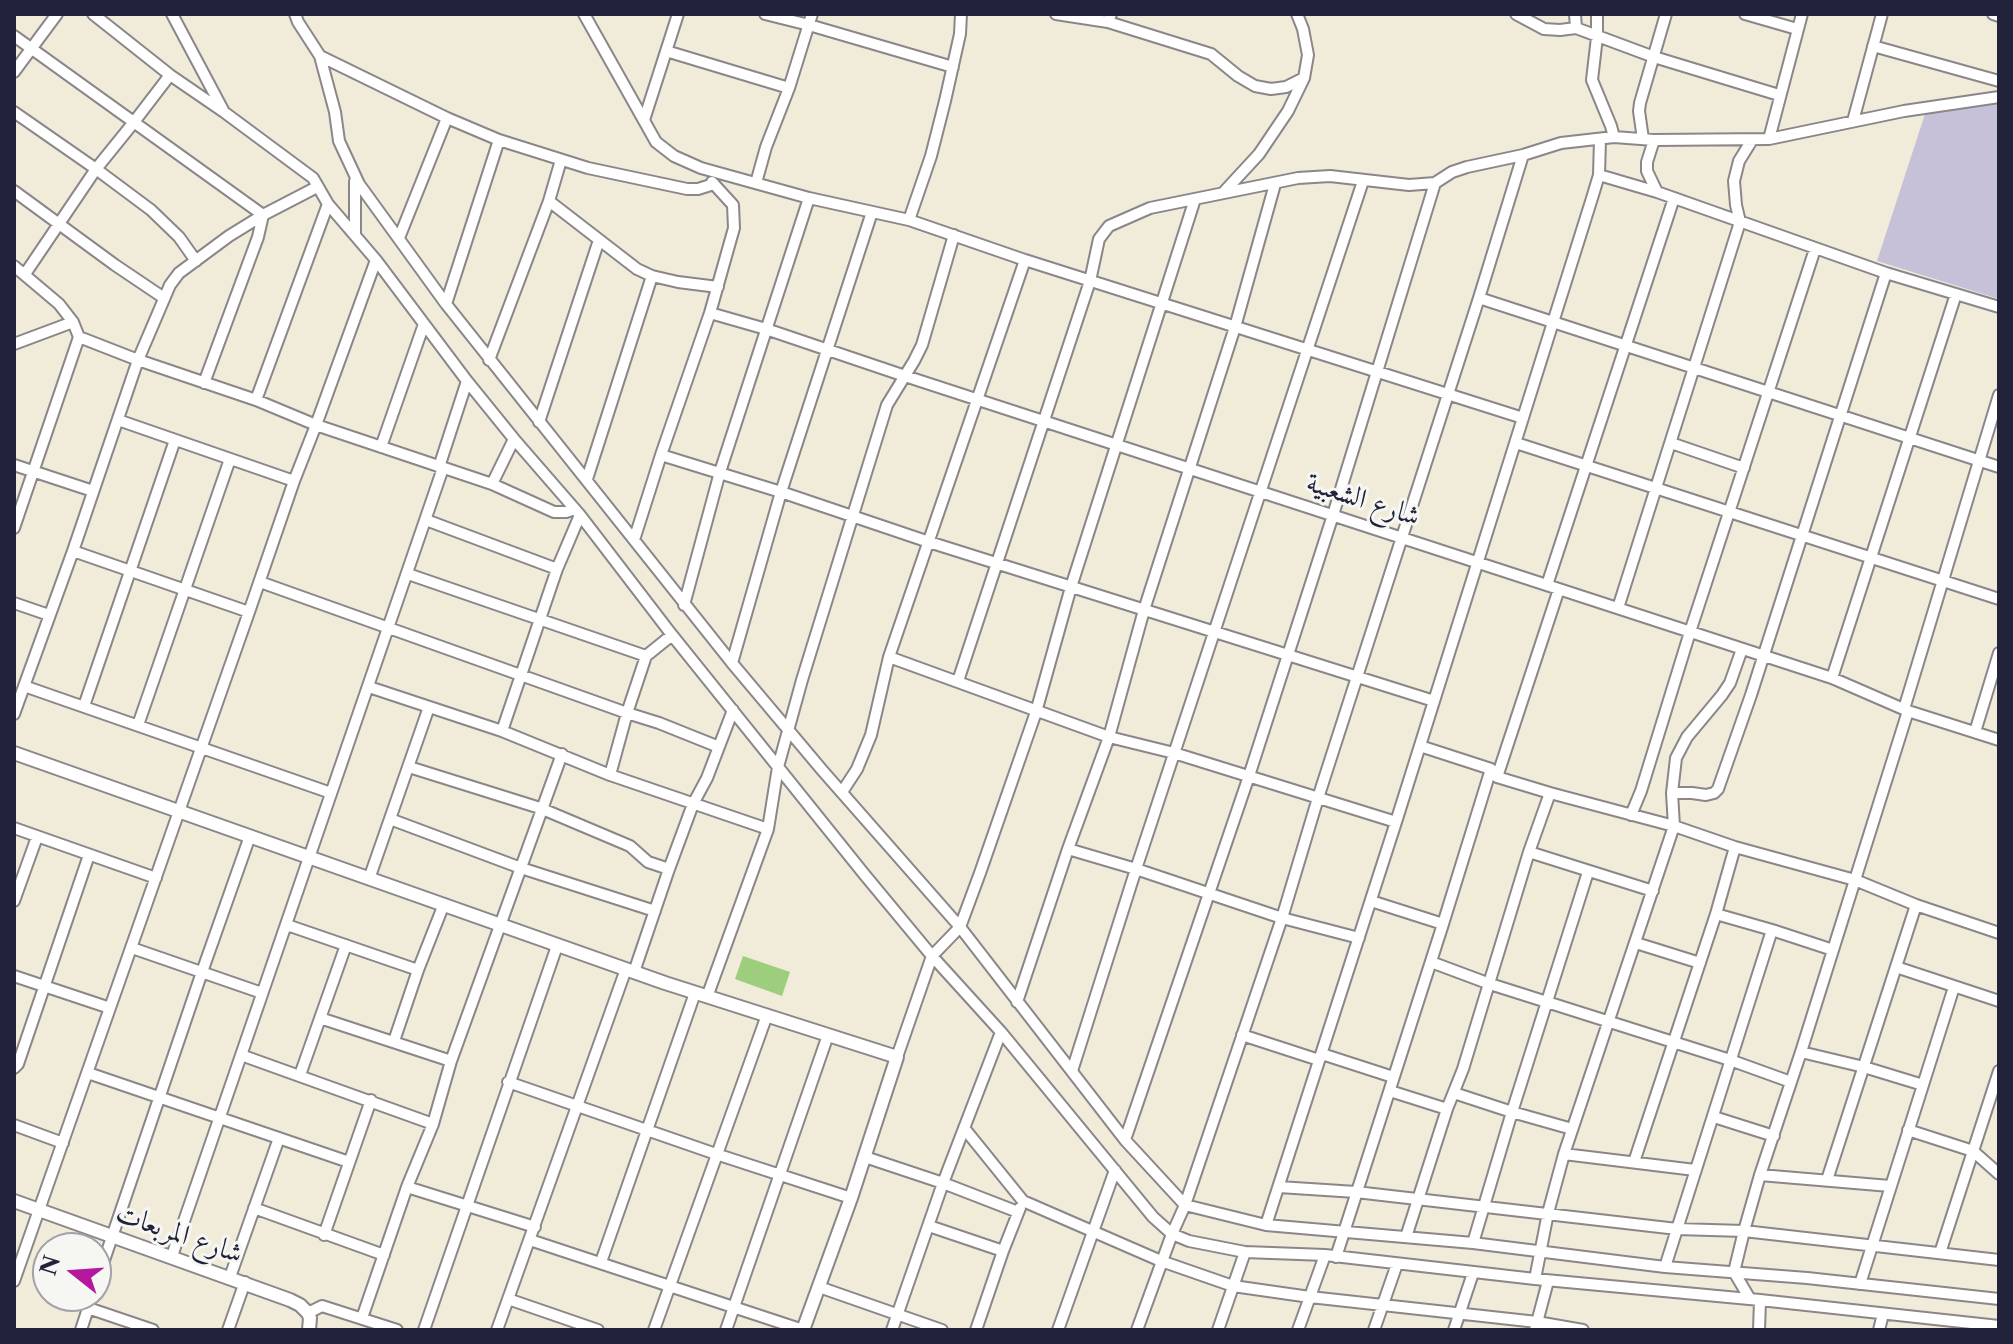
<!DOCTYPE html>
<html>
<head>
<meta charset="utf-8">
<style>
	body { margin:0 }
	#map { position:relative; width:2013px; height:1344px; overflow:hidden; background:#f1ebd9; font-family:"Libre Caslon Text",serif }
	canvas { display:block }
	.frame { position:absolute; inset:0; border:16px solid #22223b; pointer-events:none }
	.north { position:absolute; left:32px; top:1232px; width:80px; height:80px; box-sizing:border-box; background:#f6f6f2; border:2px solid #a1a1a9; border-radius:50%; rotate:287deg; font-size:22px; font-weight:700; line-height:32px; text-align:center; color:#22223b }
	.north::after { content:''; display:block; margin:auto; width:28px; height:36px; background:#b5179e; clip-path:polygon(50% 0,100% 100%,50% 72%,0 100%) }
</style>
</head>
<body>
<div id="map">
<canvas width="2013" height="1344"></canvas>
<div class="frame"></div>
<div class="north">N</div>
</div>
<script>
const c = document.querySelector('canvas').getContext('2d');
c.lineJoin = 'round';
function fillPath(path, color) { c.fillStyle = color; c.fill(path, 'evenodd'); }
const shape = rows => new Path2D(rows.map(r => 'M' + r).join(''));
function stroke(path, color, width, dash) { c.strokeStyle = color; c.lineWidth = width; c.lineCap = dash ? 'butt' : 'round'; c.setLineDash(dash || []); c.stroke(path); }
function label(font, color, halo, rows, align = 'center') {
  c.font = font + ' "Libre Caslon Text",Amiri,serif'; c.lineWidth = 6; c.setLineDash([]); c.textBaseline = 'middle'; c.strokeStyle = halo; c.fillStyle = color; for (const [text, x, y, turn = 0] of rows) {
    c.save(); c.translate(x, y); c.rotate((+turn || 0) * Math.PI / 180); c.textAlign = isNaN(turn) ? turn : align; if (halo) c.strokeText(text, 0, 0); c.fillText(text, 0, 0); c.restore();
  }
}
const industrial = shape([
	[1999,104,1999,299,1877,261,1926,111]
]);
const green = shape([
	[743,956,790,972,782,996,735,979]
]);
const minor = shape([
	[93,14,170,75,224,112,313,178,328,204,376,260,467,381,514,439,580,515,672,635,864,874,932,956,1001,1032,1153,1217,1172,1234,1189,1241,1245,1252,1325,1255,1535,1279,1760,1300,1999,1326],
	[172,14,223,110],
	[295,14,298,22,320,56,335,112,339,141,359,184,446,304,732,663,822,770,960,927,1125,1140,1185,1205,1266,1225,1473,1243,1665,1267,1807,1278,1999,1299],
	[584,14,656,142,674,156,701,168,809,198,909,220,1025,260,1523,418],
	[765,14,809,25,953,67],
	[1056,14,1108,22],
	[1111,14,1108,22,1211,54,1238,76,1255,86,1271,89,1286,87,1304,78],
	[1516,14,1544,29,1560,30,1576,28,1654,57,1779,95],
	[1575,14,1576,28],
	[1597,14,1597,37,1592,80,1611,126,1614,137],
	[1745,14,1797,29],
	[1993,14,1999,16],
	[14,36,263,215,317,187],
	[1873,46,1999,81],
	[666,51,789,88],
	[320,56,447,118,499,140,588,168,687,189,698,189,714,184],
	[14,72,57,14],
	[14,112,96,169,151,210,179,237,196,261],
	[644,120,678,14],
	[1853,121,1882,14],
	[1643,139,1639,111,1640,103,1666,14],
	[1769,139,1802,14],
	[1654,140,1647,162,1647,171,1657,192],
	[1599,175,1657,192,1886,273,1999,307],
	[355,181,355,235],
	[756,183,766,147,789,88,812,14],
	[14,191,115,265,164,298],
	[1223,193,1259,154,1288,111,1304,78,1308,55,1303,29,1297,14],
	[549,201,561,160],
	[909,220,931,156,945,101,960,34,961,14],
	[399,238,447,118],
	[14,266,59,304,73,322,79,337,14,528],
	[25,274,96,169,134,122,170,75],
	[1479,298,1999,467],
	[446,304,499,140],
	[710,313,766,329,905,376,1832,678,1908,711,1999,740],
	[79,337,138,360,256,400,316,425,492,484,554,512,566,512,575,509],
	[14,344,73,322],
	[489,360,549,201,637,269,652,276,678,282,718,287],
	[256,400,328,204],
	[118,420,294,481],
	[539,422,599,240],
	[1516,443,1999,599],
	[1671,443,1744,468],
	[381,447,424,324],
	[661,455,781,492,929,542,1434,701],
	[14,465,93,491],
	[439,467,467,381],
	[587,479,652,276],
	[492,484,514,439],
	[426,520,557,569],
	[634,540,661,455,710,313,734,228,733,205,712,182],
	[73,551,249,612],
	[408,574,646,656],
	[260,582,627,713,659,723,719,747],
	[1547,585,1674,198],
	[14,603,49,615],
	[684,605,720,472,809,198],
	[1618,608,1740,222,1736,205,1734,181,1739,161,1752,140],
	[889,657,1109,737,1174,753,1396,822],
	[732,663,781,492,872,212],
	[1832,678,1956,294],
	[958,681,1090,281,1099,239,1109,226,1150,208,1298,178,1330,176,1409,185,1435,183,1452,172,1467,167,1523,155,1561,143,1614,137,1654,140,1769,139,1904,111,1999,97],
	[24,686,331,793],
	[369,687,502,731,610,775,768,829],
	[84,706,175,440],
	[1904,709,1999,395],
	[14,714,73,551,138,360,170,285,179,273,229,236,263,215,258,237,204,383],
	[138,725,230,459],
	[502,731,557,569,580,515],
	[1975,732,1999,653],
	[1420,746,1491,769,1497,777,1550,793,1674,826,1735,847,1855,880,1916,905,1999,933],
	[409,767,540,808,630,846,648,862,669,869],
	[610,775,627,713,646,656,672,635],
	[1497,777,1559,589],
	[842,792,857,769,871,735,889,657,1025,260],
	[1672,793,1692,793,1706,795,1714,793,1718,789,1751,695,1886,273],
	[1631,815,1641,791,1690,632,1815,249],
	[390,819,521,868,655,911],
	[14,828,156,878],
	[1068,849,1136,869,1282,918,1359,938],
	[1529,852,1653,891],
	[369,879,429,707],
	[14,901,37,837],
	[1371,901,1443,924],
	[1716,914,1772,930,1833,950],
	[287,925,418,970],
	[1636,943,1700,963],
	[132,948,262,993],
	[1431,962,1490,984,1730,1060,1791,1082],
	[1896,967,1999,1001],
	[634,972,669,869,693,804,707,778,733,710],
	[14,976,110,1008],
	[707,997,768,829,778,767,802,680,887,405,914,361,922,345,954,235],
	[1017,1002,1068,849,1109,737,1144,610,1235,327,1275,184],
	[320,1018,451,1061],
	[1242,1035,1319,1060],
	[394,1041,418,970,444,904],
	[1801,1052,1864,1067,1923,1085],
	[1322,1054,1393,1077],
	[241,1055,433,1124],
	[897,1057,932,956,960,927,980,873,1036,712,1071,587,1195,199],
	[14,1068,18,1064,89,855],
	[1072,1071,1136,869,1363,181],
	[88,1073,349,1162],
	[300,1075,346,945],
	[508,1082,716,1154,851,1198],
	[1390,1091,1447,1109],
	[1454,1093,1512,1112,1572,1129],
	[1714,1117,1774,1136],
	[14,1125,63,1143],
	[964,1128,1023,1201,1161,1261,1233,1286,1310,1297,1537,1322,1583,1330],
	[1908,1130,1973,1151,1999,1174],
	[1125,1140,1249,776,1333,515,1435,183],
	[1564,1154,1695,1170],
	[865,1157,943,1183,1018,1212],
	[1634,1162,1716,914,1735,847],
	[1760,1175,1890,1186],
	[1827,1180,1916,905],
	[407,1187,535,1227],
	[1279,1187,1356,1192,1677,1229,1744,1231,1999,1260],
	[254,1208,384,1255],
	[1266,1225,1396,822,1593,195,1599,175,1600,139],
	[929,1226,1003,1251],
	[324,1235,371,1100],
	[1406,1237,1447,1109,1463,1069,1529,852,1550,793],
	[530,1240,803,1330],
	[1473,1243,1512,1112,1588,872],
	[1940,1253,1999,1071],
	[172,1256,443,468],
	[1336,1257,1443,924,1491,769],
	[601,1262,695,993],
	[1665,1267,1772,930],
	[230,1277,279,1138],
	[1535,1279,1548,1213,1564,1154,1674,826,1672,793,1676,758,1687,737,1722,695,1730,683,1742,649],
	[14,1281,249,612,294,481,316,425,376,260],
	[96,1284,202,972,250,836],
	[1860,1284,1954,987],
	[819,1287,942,1330],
	[508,1299,598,1330],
	[1750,1299,1734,1272,1744,1231,1760,1175,1801,1052,1908,711],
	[88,1308,153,1330],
	[308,1313,322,1306,397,1330],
	[362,1318,407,1187,433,1124,451,1061,562,754],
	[81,1330,92,1296],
	[228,1330,245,1282],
	[424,1330,557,946],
	[497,1330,626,969],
	[654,1330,767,1015],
	[726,1330,828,1035],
	[892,1330,943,1183,1001,1032],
	[976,1330,1003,1251,1020,1208],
	[1058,1330,1115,1170],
	[1137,1330,1172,1234,1185,1205,1282,918,1318,798,1479,298,1523,155],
	[1218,1330,1245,1252],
	[1298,1330,1325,1255],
	[1374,1330,1397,1264],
	[1454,1330,1473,1273],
	[1535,1330,1548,1281],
	[1759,1330,1760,1300],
	[1879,1330,1883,1314]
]);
const tertiary = shape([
	[14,753,665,983,897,1057,851,1198,803,1330],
	[14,1201,290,1300,300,1305,308,1313,310,1318,309,1330]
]);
const streetNames = [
	["شارع الشعبية",1363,500,18],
	["شارع المربعات",179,1234,19]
];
fillPath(industrial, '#c7c0d9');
fillPath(green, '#9dce7d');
stroke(minor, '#8a868a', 14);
stroke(tertiary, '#8a868a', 16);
stroke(minor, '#fff', 10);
stroke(tertiary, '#fff', 12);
label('28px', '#22223b', '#f6f6f2', streetNames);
</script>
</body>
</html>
